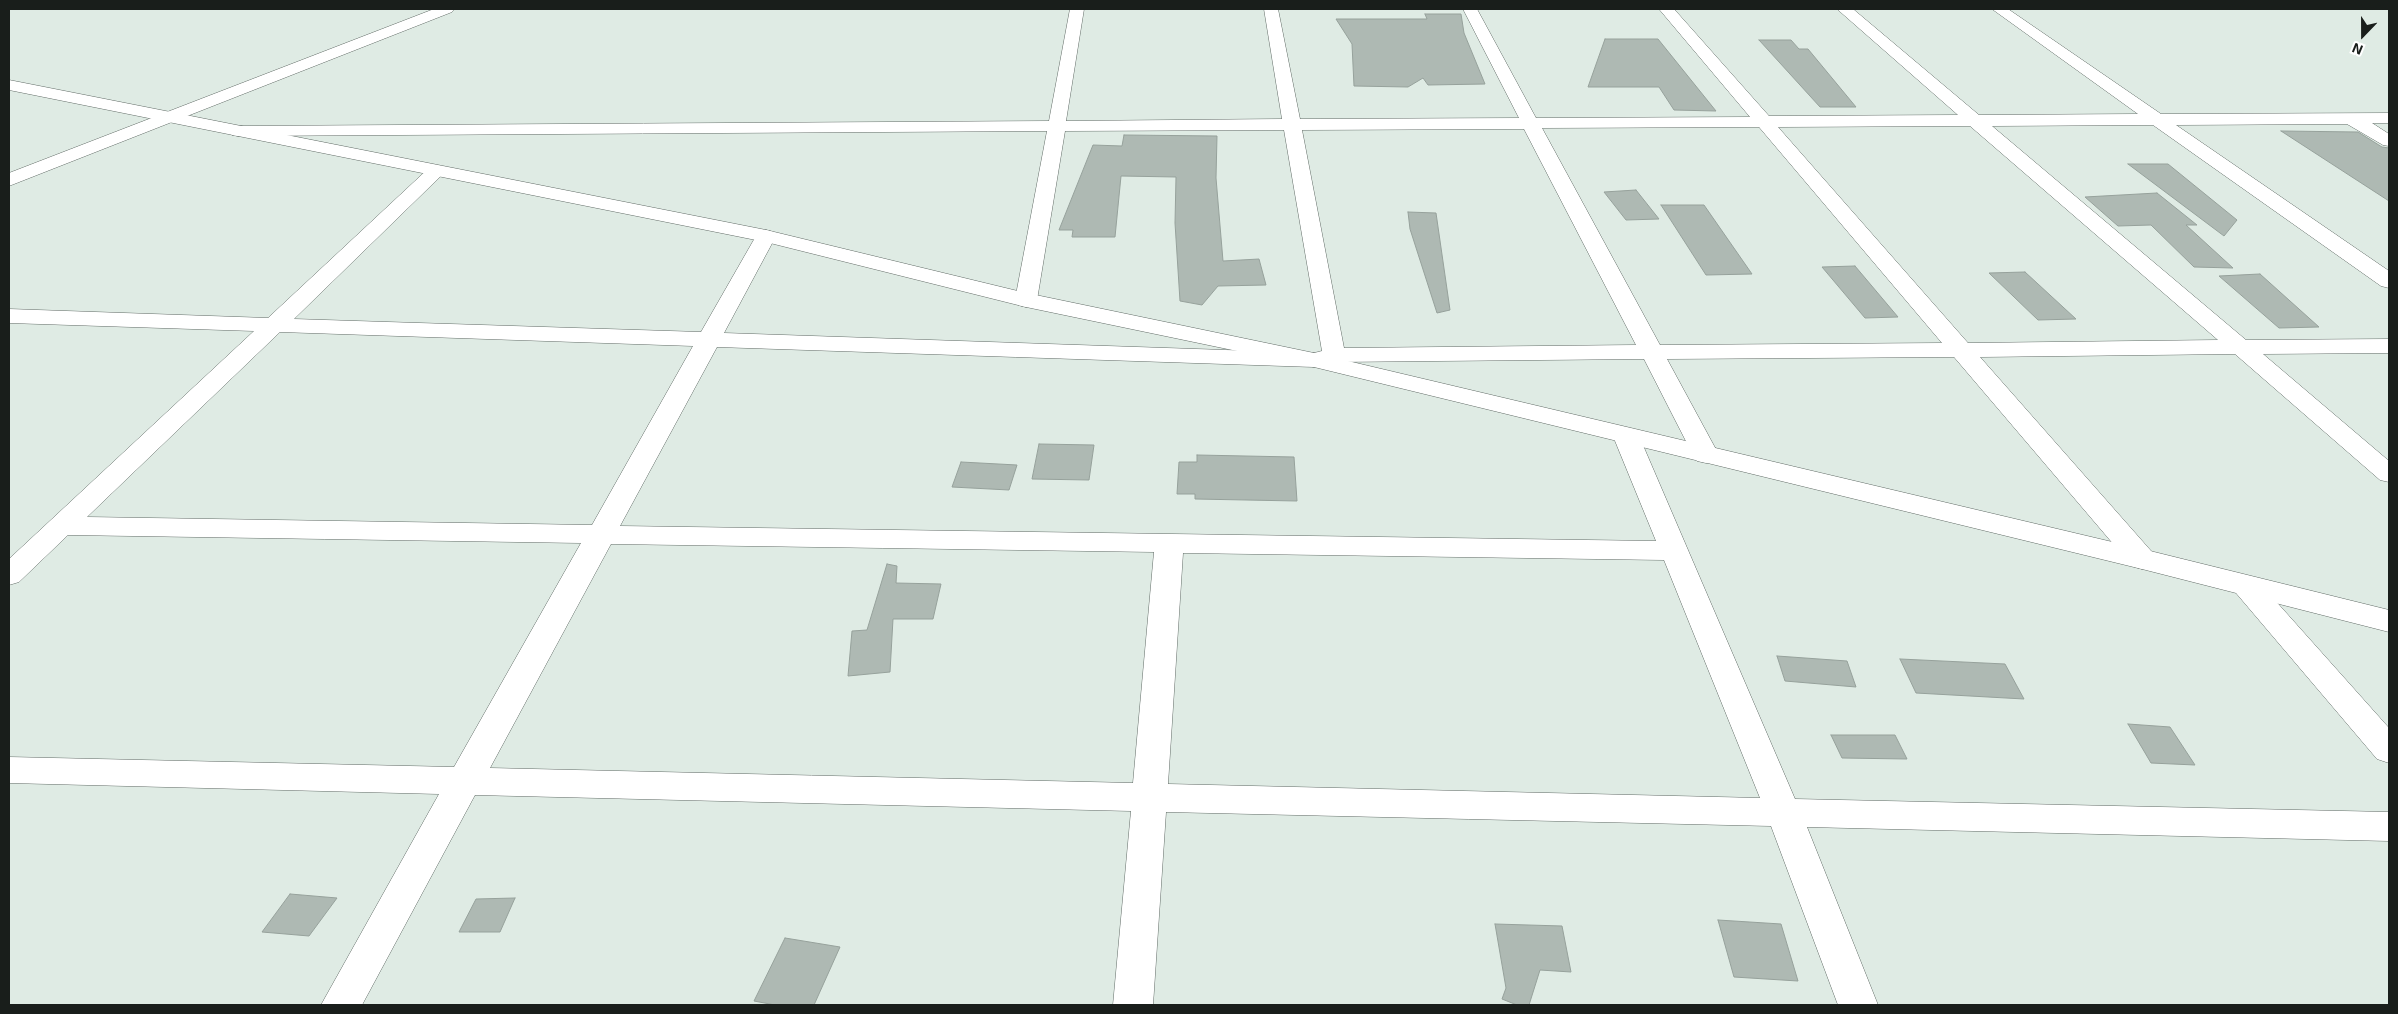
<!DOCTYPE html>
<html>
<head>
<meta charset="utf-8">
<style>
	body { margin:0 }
	#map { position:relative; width:2398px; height:1014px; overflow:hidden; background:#dfebe4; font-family:"Exo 2",sans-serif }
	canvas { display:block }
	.frame { position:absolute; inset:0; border:10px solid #191e1b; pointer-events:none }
	.north { position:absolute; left:2338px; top:10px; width:50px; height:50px; -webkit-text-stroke:4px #fff; paint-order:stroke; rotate:202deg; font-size:14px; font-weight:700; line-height:20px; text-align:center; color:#191e1b }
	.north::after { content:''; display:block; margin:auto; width:18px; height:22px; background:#191e1b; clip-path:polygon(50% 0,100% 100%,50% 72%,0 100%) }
</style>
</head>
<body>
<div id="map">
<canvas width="2398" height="1014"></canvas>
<div class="frame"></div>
<div class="north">N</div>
</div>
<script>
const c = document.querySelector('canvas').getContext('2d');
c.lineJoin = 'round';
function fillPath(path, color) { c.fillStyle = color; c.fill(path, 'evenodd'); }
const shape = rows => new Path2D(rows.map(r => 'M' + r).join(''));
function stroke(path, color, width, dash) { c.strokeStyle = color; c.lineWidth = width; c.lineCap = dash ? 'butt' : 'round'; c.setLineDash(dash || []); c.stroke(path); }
const building = shape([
	[1425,14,1461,14,1464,33,1485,84,1428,85,1423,78,1408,87,1354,86,1352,44,1336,19,1427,19,1425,14],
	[1605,39,1658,39,1716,111,1674,110,1659,87,1588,87,1605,39],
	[1759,40,1791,40,1799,49,1808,49,1856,107,1820,107,1759,40],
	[2281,131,2358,132,2382,147,2389,148,2389,201,2281,131],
	[1124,135,1217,136,1216,178,1223,261,1259,259,1266,285,1218,286,1202,305,1180,301,1175,223,1176,177,1121,176,1115,237,1072,237,1073,230,1059,230,1093,145,1122,146,1124,135],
	[2128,164,2168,164,2237,220,2224,236,2128,164],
	[1636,190,1659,219,1626,220,1604,192,1636,190],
	[2157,193,2197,225,2186,225,2233,268,2194,267,2151,225,2118,226,2085,197,2157,193],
	[1661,205,1704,205,1752,274,1706,275,1661,205],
	[1408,212,1436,213,1450,310,1437,313,1410,229,1408,212],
	[1855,266,1898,317,1865,318,1822,267,1855,266],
	[2025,272,2076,319,2038,320,1989,273,2025,272],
	[2260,274,2319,327,2279,328,2219,276,2260,274],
	[1039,444,1094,445,1089,480,1032,479,1039,444],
	[1197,455,1294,457,1297,501,1195,499,1195,494,1177,494,1179,462,1197,462,1197,455],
	[961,462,1017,465,1009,490,952,487,961,462],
	[887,564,897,566,896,583,941,584,933,619,893,619,890,672,848,676,852,631,867,630,887,564],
	[1777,656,1847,661,1856,687,1785,681,1777,656],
	[1900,659,2005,664,2024,699,1916,693,1900,659],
	[2128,724,2170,727,2195,765,2151,763,2128,724],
	[1831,735,1895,735,1907,759,1842,758,1831,735],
	[290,894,337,898,309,936,262,932,290,894],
	[515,898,500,932,459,932,476,899,515,898],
	[1718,920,1781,924,1798,981,1734,977,1718,920],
	[1495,924,1562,926,1571,972,1540,970,1529,1005,1517,1005,1502,999,1506,988,1495,924],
	[785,938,840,947,814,1005,775,1005,754,1001,785,938]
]);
const street = shape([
	[434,9,454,9,452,12,9,186,9,173,434,9],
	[1070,9,1084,9,1066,121,1282,119,1264,9,1278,9,1300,119,1519,118,1463,9,1477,9,1536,118,1750,117,1659,9,1674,9,1769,116,1958,115,1837,9,1853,9,1979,115,2138,114,1992,9,2008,9,2161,114,2389,113,2389,123,2372,123,2389,134,2389,146,2383,145,2347,124,2176,125,2389,271,2389,288,2381,286,2153,125,1992,126,2246,340,2389,339,2389,353,2263,354,2389,461,2389,482,2380,480,2235,354,1980,357,2152,552,2156,559,2152,566,2142,569,2132,566,1954,357,1667,359,1719,455,1715,461,1706,463,1697,461,1693,455,1644,359,1334,362,1314,367,717,347,620,526,1656,541,1613,436,1617,431,1626,428,1635,431,1639,436,1795,799,2389,812,2389,841,1807,827,1878,1005,1838,1005,1771,826,1166,812,1153,1005,1113,1005,1131,811,475,795,362,1005,321,1005,439,794,9,783,9,757,454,767,581,543,68,535,19,582,9,585,9,559,254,331,9,323,9,309,268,318,430,167,444,167,446,171,294,319,701,332,756,236,759,232,766,230,773,232,776,236,724,333,1314,353,1322,351,1284,130,1065,131,1037,300,1034,305,1026,307,1018,305,1015,300,1047,131,238,136,232,135,229,131,232,127,238,126,1049,121,1070,9],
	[1970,126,2218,340,1968,343,1778,127,1970,126],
	[1759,127,1942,343,1660,345,1542,128,1759,127],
	[1524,129,1636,345,1344,348,1302,130,1524,129],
	[280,332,693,346,592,525,87,517,280,332],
	[611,544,1154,552,1133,783,490,768,611,544],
	[1183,553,1664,560,1760,798,1168,784,1183,553],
	[2246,576,2256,579,2389,728,2389,763,2377,759,2236,593,2231,586,2236,579,2246,576]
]);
const secondary = shape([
	[9,80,766,230,1026,293,1314,353,2142,549,2389,610,2389,632,2142,569,1314,367,1026,307,766,242,9,90,9,80]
]);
fillPath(building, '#aeb9b3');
stroke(building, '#96a19b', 1);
stroke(street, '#626c67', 1);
stroke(secondary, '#626c67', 1);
fillPath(street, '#fff');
fillPath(secondary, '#fff');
</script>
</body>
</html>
